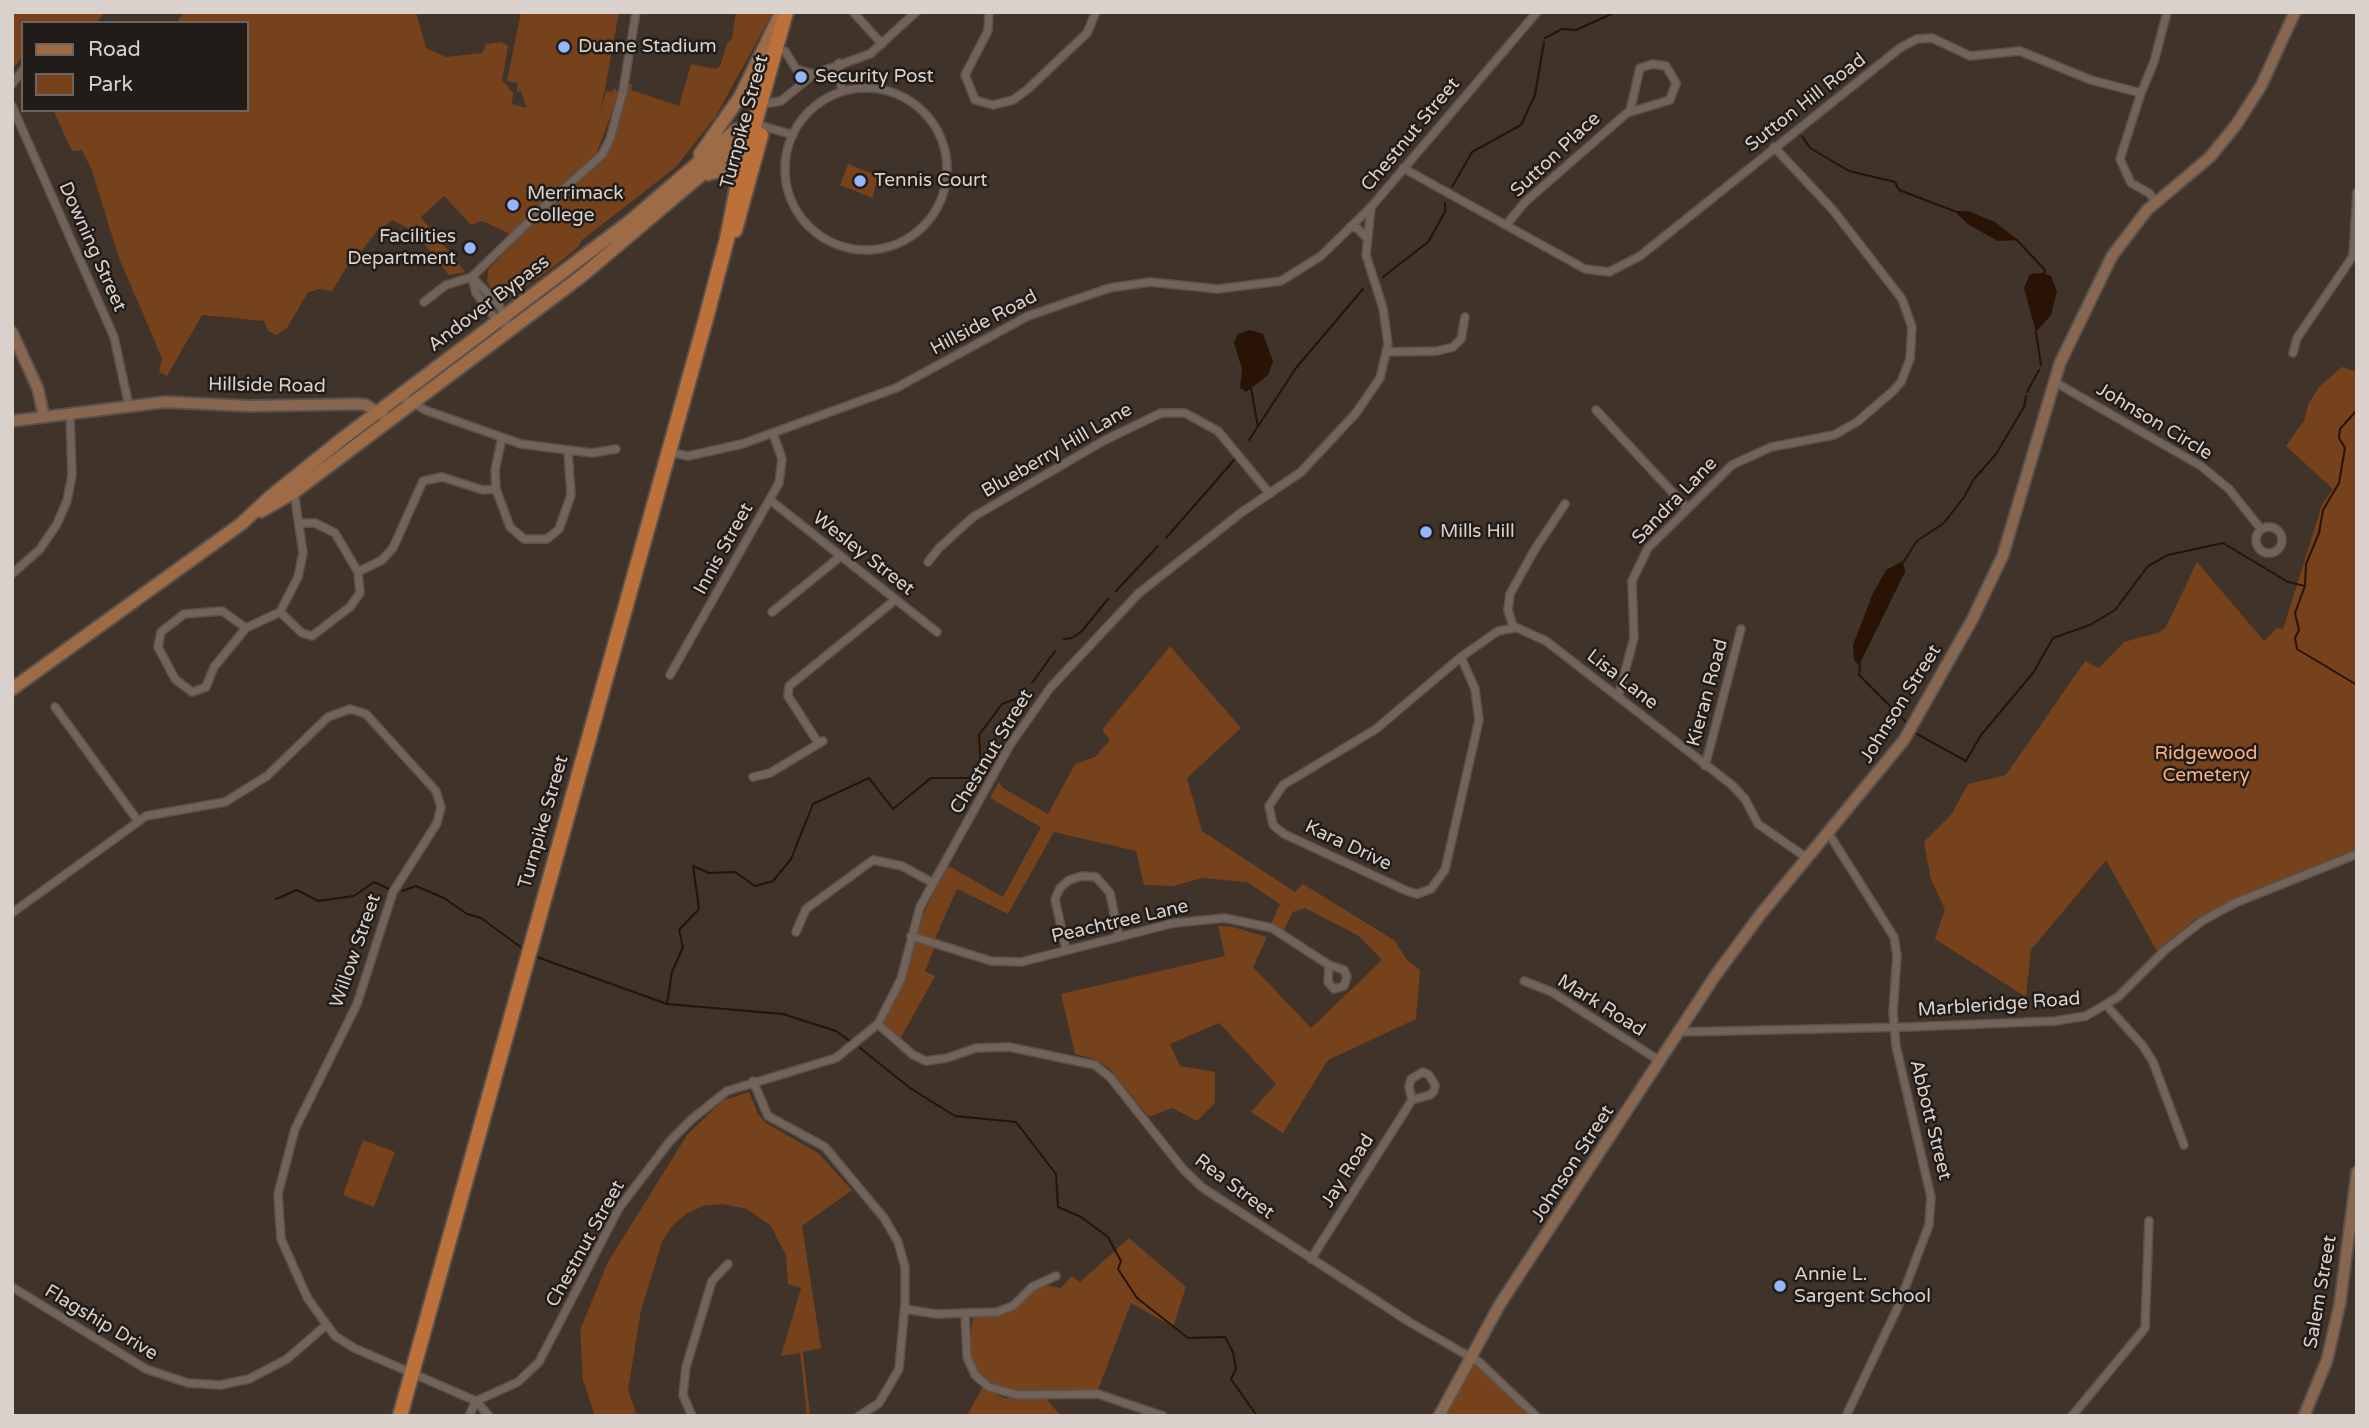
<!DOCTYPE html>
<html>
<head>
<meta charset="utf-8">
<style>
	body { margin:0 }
	#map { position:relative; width:2369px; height:1428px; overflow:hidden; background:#3f332a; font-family:"Varela Round",sans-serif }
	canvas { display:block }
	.frame { position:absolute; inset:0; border:14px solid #dad1cc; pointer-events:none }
	.legend { position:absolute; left:21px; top:21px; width:228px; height:91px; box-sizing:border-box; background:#211c18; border:2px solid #6b6460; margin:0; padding:9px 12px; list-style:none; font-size:21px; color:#dad1cc }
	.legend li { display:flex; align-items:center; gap:14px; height:35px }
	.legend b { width:35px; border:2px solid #6b6460 }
</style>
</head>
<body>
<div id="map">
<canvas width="2369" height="1428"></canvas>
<div class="frame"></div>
<ul class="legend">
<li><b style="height:9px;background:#9e6b47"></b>Road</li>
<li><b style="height:19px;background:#76421b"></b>Park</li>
</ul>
</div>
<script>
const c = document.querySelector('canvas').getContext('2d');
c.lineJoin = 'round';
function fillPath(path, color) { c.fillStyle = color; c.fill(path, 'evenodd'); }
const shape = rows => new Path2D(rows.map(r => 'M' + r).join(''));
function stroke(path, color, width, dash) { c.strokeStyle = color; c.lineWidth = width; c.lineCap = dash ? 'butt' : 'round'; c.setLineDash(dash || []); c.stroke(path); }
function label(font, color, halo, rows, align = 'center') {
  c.font = font + ' "Varela Round",sans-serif'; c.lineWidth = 5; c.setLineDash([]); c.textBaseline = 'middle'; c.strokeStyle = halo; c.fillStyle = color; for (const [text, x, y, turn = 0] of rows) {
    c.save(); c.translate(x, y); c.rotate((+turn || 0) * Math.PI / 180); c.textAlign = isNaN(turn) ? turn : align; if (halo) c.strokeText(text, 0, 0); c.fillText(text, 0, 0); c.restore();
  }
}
const green = shape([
	[12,12,105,12,96,23,23,23,23,56,14,67],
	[184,12,416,12,426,48,446,57,482,53,486,44,501,42,508,46,502,80,513,93,512,104,527,108,521,92,517,91,518,83,507,81,521,12,619,12,600,116,606,91,612,92,614,88,619,93,596,155,510,234,482,221,471,225,444,196,421,217,465,272,449,275,415,232,393,220,377,231,356,258,349,263,332,291,320,289,308,292,287,328,276,335,268,331,264,321,202,315,167,376,159,372,162,358,119,258,92,171,82,150,72,151,53,110,247,110,247,23,176,23],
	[736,12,773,12,716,116,676,167,582,240,578,247,560,262,509,298,503,299,496,295,487,282,488,270,546,208,604,160,616,132,628,85,632,84,631,90,679,106,691,64,715,69,720,66,727,44,732,38],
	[848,164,879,176,872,198,840,185],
	[2342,367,2357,372,2357,849,2226,903,2194,920,2157,951,2106,860,2031,950,2026,997,1935,939,1945,909,1931,880,1924,842,1951,815,1968,784,2006,775,2085,661,2099,668,2124,642,2160,632,2166,627,2197,562,2264,641,2277,628,2283,629,2322,505,2333,489,2286,446,2305,419,2308,404,2320,386],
	[1170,646,1241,728,1187,778,1202,831,1295,892,1303,884,1394,940,1408,961,1420,970,1416,1019,1328,1060,1283,1133,1251,1112,1276,1084,1219,1023,1170,1044,1180,1066,1215,1072,1215,1103,1197,1121,1172,1108,1149,1117,1109,1068,1094,1059,1075,1054,1061,994,1225,956,1218,926,1233,927,1267,937,1253,967,1311,1028,1382,960,1359,936,1305,908,1293,912,1283,932,1270,926,1280,904,1247,882,1201,878,1174,886,1144,885,1136,851,1054,832,1008,914,957,889,934,941,913,935,947,865,1003,897,1041,827,990,798,999,782,1003,788,1048,814,1075,764,1095,757,1110,740,1102,730],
	[911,936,936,944,925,971,935,976,898,1043,878,1024,890,1005],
	[749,1092,758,1114,766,1123,818,1153,852,1190,802,1226,821,1348,803,1352,810,1416,807,1416,800,1353,781,1356,801,1288,788,1284,786,1255,770,1225,747,1209,723,1204,703,1206,686,1214,672,1226,662,1242,641,1310,628,1390,637,1416,595,1416,583,1380,580,1330,608,1262,687,1135,722,1101],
	[363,1140,395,1152,374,1207,343,1195],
	[1129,1238,1186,1287,1173,1327,1131,1303,1098,1390,1017,1392,996,1386,978,1373,969,1348,973,1318,1012,1311,1036,1288,1045,1285,1061,1288,1072,1276,1080,1282],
	[1473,1364,1476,1364,1533,1416,1445,1416],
	[982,1388,1004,1398,1046,1398,1061,1416,967,1416]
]);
const water = shape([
	[1954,211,1968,211,1995,222,2018,240,1998,241,1969,225],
	[2042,273,2051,276,2057,291,2051,315,2036,332,2024,288,2030,274],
	[1250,330,1263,334,1273,361,1268,375,1246,392,1240,388,1242,369,1234,343,1238,334],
	[1903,561,1905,572,1859,665,1854,660,1853,645,1873,593,1886,570]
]);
const stream = shape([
	[1545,38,1562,29,1576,30,1616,12],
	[1802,136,1810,148,1849,171,1895,182,1899,190,1954,211],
	[1452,187,1472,152,1521,125,1535,95,1544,42],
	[2016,239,2045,270,2044,275],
	[1383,277,1428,242,1445,212,1445,203],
	[2036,332,2041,365],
	[1251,388,1258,427],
	[2027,392,2039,370],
	[2357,410,2340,429,2339,438,2345,448,2339,483,2323,510,2319,533,2306,564,2305,586,2295,613,2299,630,2295,638,2297,649,2357,685],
	[1249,440,1296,368,1363,289],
	[1166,538,1235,459],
	[1904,561,1917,541,1944,523,1964,497,1974,479,1996,454,2024,407,2026,396],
	[1116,591,1158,546],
	[1064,639,1072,638,1082,631,1108,599],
	[1860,664,1859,675,1907,723],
	[1032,683,1055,651],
	[1917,734,1966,761,1981,735,2033,673,2053,638,2090,625,2115,610,2148,566,2168,555,2223,543,2288,582,2305,586],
	[402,891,416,886,444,898,467,914,481,918,522,948],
	[276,899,297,890,318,901,354,896,374,882,389,889],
	[537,957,667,1004,783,1014,836,1031,851,1042],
	[667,1004,672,972,683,947,679,930,699,909,693,866,709,873,735,872,755,886,773,881,791,859,813,804,869,778,893,809,931,778,973,778,981,766,979,735,1002,704,1018,698],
	[860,1048,910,1088,955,1116,1016,1122,1056,1174,1058,1207,1081,1217,1108,1237,1121,1261,1118,1269,1137,1298,1188,1338,1225,1337,1233,1352,1236,1369,1231,1379,1257,1416]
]);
const street = shape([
	[853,12,882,44],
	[989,12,988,31,965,75,975,100,993,105,1013,100,1028,89,1087,33,1096,12],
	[785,51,796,69,814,74],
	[839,63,842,91],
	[12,84,23,70],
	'785 169a81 81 0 1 1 162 0a81 81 0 1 1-162 0Z',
	[2141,93,2154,62,2167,12],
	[770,103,781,101,814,74,870,54,916,12],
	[12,106,114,337,129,406],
	[763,126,793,135],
	[1403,168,1585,269,1609,272,1640,256,1900,48,1917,39,1932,38,1970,56,2020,51,2091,80,2141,93,2120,159,2131,183,2149,193,2156,202],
	[1506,225,1525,202,1627,113,1670,100,1676,83,1666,66,1653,64,1640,68,1630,111],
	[1350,227,1357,228,1367,238],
	[472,277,499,305,511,328,497,321,476,293,472,277],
	[424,302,446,285,472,277,479,270,548,203,602,155,610,139,623,91,636,12],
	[1387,352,1437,351,1453,347,1461,339,1465,317],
	[2293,353,2297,338,2353,256,2357,192],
	[2053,381,2201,466,2229,489,2261,529],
	[400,396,425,410,521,444,592,453,616,449],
	[1596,410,1687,508],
	[502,438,495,470,496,489,510,527,524,539,547,539,559,529,571,495,568,451],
	[668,452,688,456,742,444,896,388,1028,316,1109,288,1150,282,1218,289,1281,281,1321,256,1371,207],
	[770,500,937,632],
	[1565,504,1535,549,1510,594,1508,610,1513,626,1546,641,1732,785,1745,799,1758,824,1807,858],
	'2256 540a13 13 0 1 1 26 0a13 13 0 1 1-26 0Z',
	[928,562,939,548,973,517,1105,440,1161,413,1185,413,1218,431,1270,494],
	[358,572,382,560,393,548,423,481,442,477,483,490,496,489],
	[12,574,40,549,57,524,67,501,72,475,70,414],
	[222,611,246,628,214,667,206,687,192,692,175,679,158,647,161,632,184,614,222,611],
	[280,612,302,633,312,636,350,607,360,593,358,572,335,533,315,523,300,523],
	[772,612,841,556],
	[246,628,280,612,298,577,303,553,294,492],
	[1461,657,1376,729,1283,785,1269,806,1273,825,1284,834,1407,891,1417,894,1431,889,1445,870,1479,720,1475,689,1461,657,1498,631,1515,628],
	[670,675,779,483,782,459,773,433],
	[1618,697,1634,638,1632,581,1648,548,1732,465,1771,447,1834,435,1857,422,1893,391,1901,382,1910,359,1912,327,1902,299,1833,210,1774,147],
	[55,707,138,821],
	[819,744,788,696,789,686,895,600],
	[1705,766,1741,629],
	[753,777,770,773,823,741],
	[1829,834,1894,937,1897,956,1893,1012,1896,1046,1931,1197,1929,1225,1897,1309,1846,1416],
	[12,913,146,816,225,802,267,776,328,717,350,709,366,714,436,791,441,807,437,823,393,892,357,1004,295,1129,278,1194,281,1239,308,1299,335,1336,354,1348,476,1401,489,1416],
	[796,932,806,909,873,860,902,866,933,883],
	[911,936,991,961,1021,962,1174,923,1225,918,1272,928,1329,965,1344,970,1347,977,1344,986,1334,989,1328,982,1329,965],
	[1066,950,1055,899,1060,888,1069,880,1082,876,1096,877,1110,893,1119,937],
	[1524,981,1552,992,1660,1061],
	[2107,1006,2143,1046,2153,1062,2184,1145],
	[878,1024,913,1055,926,1061,947,1058,976,1048,1009,1047,1095,1065,1110,1077,1183,1169,1203,1188,1411,1323,1479,1362,1536,1416],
	[1679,1032,1908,1027,2055,1021,2086,1016,2118,997,2165,950,2202,921,2235,903,2357,854],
	[753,1081,768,1116,825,1147,884,1218,898,1242,905,1267,905,1303,899,1369,879,1403,859,1416],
	[1311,1259,1412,1100,1430,1095,1434,1091,1435,1085,1429,1075,1423,1072,1411,1079,1409,1087,1412,1100],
	[12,1287,146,1369,188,1383,220,1385,249,1379,287,1359,325,1326],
	[905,1309,936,1314,997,1312,1013,1306,1032,1287,1056,1276],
	[965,1314,967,1357,975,1375,989,1387,1018,1395,1098,1394,1163,1416],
	[469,1416,476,1401,518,1382,539,1362,619,1208,670,1141,692,1119,727,1091,836,1058,878,1024,901,979,920,907,1010,745,1050,688,1139,593,1242,512,1301,472,1356,413,1380,378,1388,344,1383,308,1366,255,1371,207,1537,12],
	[692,1416,683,1395,686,1367,712,1281,728,1264],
	[2072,1416,2145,1328,2149,1221]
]);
const secondary = shape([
	[12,332,38,389,44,417],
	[12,421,165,402,250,406,359,404,366,405,383,415],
	[1439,1416,1500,1304,1715,976,1760,915,1904,740,1972,620,2003,555,2060,363,2112,256,2147,210,2210,157,2236,125,2261,86,2295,12],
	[2304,1416,2327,1360,2340,1303,2357,1172]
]);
const primary = shape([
	[760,71,754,92,761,100],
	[700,154,740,97,781,13],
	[708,174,727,169,738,183],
	[261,511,294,492,583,275,752,132],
	[12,689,241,524,270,497,342,439,629,222,736,130,754,125]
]);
const highway = shape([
	[735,230,761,135],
	[400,1416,705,322,727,239,738,183,786,12]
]);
const markers = [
	[564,47,7,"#95b6fd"],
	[801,77,7,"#95b6fd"],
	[860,181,7,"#95b6fd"],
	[513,205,7,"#95b6fd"],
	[470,248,7,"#95b6fd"],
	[1426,532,7,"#95b6fd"],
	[1780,1286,7,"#95b6fd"]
];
const poiNames = [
	["Duane Stadium",578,47],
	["Security Post",815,77],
	["Tennis Court",874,181],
	["Merrimack",527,194],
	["College",527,216],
	["Facilities",456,237,"right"],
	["Department",456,259,"right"],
	["Mills Hill",1440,532],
	["Annie L.",1794,1275],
	["Sargent School",1794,1297]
];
const streetNames = [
	["Sutton Hill Road",1806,103,-38],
	["Turnpike Street",745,122,-75],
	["Chestnut Street",1411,135,-50],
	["Sutton Place",1556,155,-43],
	["Downing Street",92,247,66],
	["Andover Bypass",489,304,-37],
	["Hillside Road",984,323,-28],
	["Hillside Road",267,386,1],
	["Johnson Circle",2154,422,31],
	["Blueberry Hill Lane",1057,451,-30],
	["Sandra Lane",1675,501,-46],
	["Innis Street",724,549,-61],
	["Wesley Street",863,554,38],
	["Lisa Lane",1622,680,38],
	["Kieran Road",1708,693,-75],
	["Johnson Street",1901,704,-58],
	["Chestnut Street",992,752,-59],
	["Turnpike Street",544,822,-74],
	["Kara Drive",1348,846,25],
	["Peachtree Lane",1120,922,-13],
	["Willow Street",356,951,-71],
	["Marbleridge Road",1999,1005,-4],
	["Mark Road",1601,1006,32],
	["Abbott Street",1930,1120,76],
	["Johnson Street",1573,1164,-57],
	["Jay Road",1348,1171,-58],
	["Rea Street",1234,1187,37],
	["Chestnut Street",586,1244,-61],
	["Salem Street",2321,1292,-80],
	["Flagship Drive",101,1323,31]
];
const parkNames = [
	["Ridgewood",2206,754],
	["Cemetery",2206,776]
];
fillPath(green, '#76421b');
fillPath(water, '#281304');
stroke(stream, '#281304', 2);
stroke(street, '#5b514a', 10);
stroke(secondary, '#5b514a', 14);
stroke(primary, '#5b514a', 16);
stroke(highway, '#5b514a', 18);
stroke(street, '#71635a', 7);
stroke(secondary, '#886750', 10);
stroke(primary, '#9e6b47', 12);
stroke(highway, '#bc713a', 14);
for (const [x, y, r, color] of markers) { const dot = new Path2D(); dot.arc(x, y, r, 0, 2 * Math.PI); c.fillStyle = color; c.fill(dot); stroke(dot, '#211c18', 2.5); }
label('19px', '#dad1cc', '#211c18', poiNames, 'left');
label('19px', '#dad1cc', '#211c18', streetNames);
label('19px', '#fcb07c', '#211c18', parkNames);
</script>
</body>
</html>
